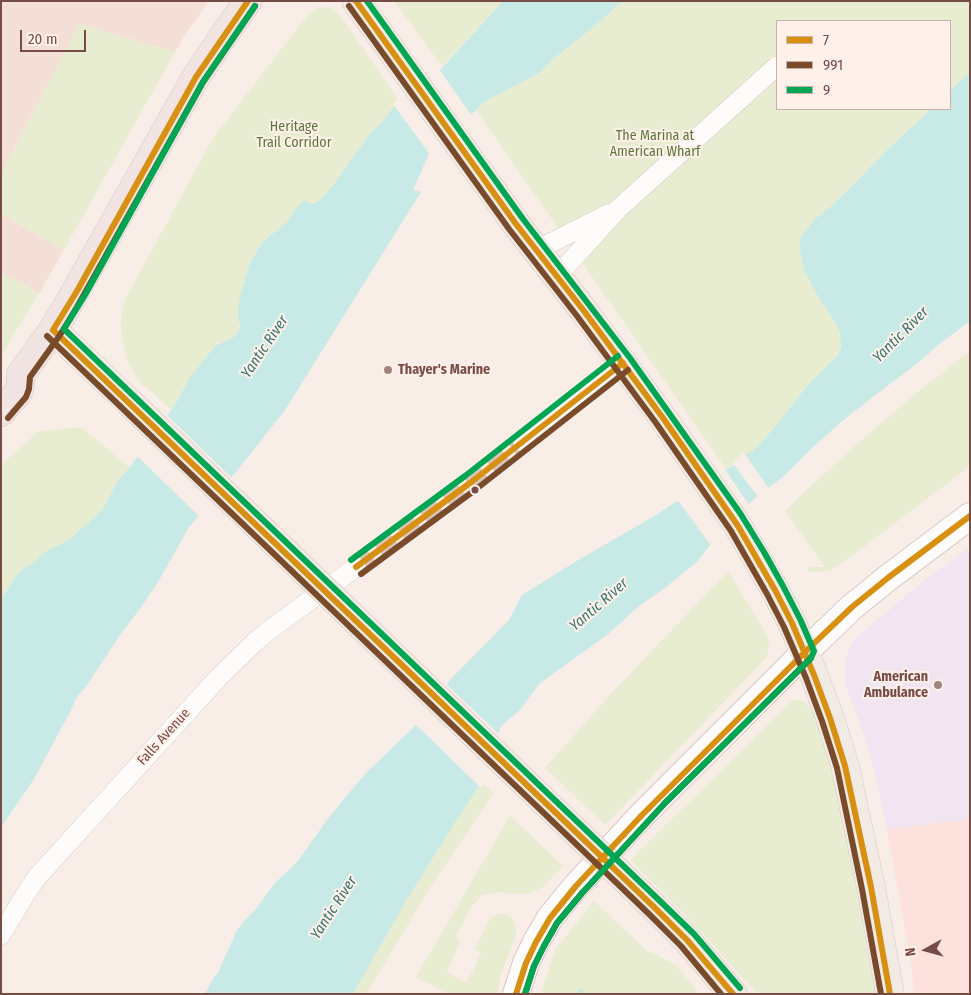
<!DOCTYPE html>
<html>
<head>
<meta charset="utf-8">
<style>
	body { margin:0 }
	#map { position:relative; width:971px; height:995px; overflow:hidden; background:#f8ede7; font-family:"Fira Sans Condensed",sans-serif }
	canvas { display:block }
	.frame { position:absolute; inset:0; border:2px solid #774c46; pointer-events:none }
	.legend { position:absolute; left:776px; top:20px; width:175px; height:90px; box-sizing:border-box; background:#fff1e9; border:1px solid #c9afa8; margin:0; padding:6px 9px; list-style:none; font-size:15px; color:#774c46 }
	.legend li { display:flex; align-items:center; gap:10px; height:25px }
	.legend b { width:25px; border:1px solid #c9afa8 }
	.north { position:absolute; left:901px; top:925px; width:50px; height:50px; -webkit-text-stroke:4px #fff1e9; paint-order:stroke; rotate:263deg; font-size:14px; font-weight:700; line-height:20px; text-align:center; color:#774c46 }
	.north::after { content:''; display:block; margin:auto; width:18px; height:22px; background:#774c46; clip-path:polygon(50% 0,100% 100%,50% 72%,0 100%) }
	.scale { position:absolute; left:20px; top:30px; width:66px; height:22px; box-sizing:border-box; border:2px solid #774c46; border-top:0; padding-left:6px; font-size:15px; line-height:18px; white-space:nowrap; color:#774c46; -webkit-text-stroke:4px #fff1e9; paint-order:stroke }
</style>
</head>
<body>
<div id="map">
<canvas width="971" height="995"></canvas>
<div class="frame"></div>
<ul class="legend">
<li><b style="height:6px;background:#d79012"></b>7</li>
<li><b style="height:6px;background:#7a4b2a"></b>991</li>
<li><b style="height:6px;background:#00a651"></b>9</li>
</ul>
<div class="north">N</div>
<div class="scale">20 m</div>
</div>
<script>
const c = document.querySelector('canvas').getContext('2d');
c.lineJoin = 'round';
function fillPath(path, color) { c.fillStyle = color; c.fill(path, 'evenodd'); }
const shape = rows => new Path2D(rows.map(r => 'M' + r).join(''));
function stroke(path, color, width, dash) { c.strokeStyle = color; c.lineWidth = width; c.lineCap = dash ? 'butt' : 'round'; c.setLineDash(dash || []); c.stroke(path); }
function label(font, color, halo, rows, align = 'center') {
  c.font = font + ' "Fira Sans Condensed",sans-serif'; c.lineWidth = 4; c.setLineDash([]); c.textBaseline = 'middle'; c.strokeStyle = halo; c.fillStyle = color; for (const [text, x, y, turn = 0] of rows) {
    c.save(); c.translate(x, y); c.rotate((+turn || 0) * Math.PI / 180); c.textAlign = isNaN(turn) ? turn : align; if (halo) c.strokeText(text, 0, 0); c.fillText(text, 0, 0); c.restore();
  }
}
const residential = shape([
	[1,1,209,1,184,36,175,52,79,24,1,175],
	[1,214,64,250,39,293,1,273]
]);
const commercial = shape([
	[970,819,970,994,914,994,912,967,887,829]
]);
const education = shape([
	[970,547,970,819,887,829,875,773,864,734,845,683,845,667,846,659,849,649,859,635,930,576]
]);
const green = shape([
	[394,1,503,1,442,66],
	[622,1,970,1,970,73,950,90,950,21,777,21,777,109,931,109,887,150,851,187,829,208,816,218,807,228,800,242,803,265,816,293,826,306,838,328,841,339,840,351,831,363,807,386,775,427,755,449,726,469,476,110,495,96,538,74,553,59,596,25],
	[319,7,330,8,340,15,399,101,382,122,371,132,334,184,320,200,314,204,307,201,293,211,292,215,287,222,265,239,260,245,250,263,240,296,238,318,240,329,239,331,235,335,218,344,213,348,189,379,172,410,140,382,135,375,127,359,122,339,121,322,123,306,126,298,213,138,310,12],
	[79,24,175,52,64,250,1,214,1,175],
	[1,273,39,293,1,356],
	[970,351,970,466,849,558,829,571,808,572,808,567,825,567,785,511,814,483,866,436,919,391],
	[81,427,130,467,117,482,104,507,99,513,71,538,63,543,45,552,33,563,22,569,15,577,6,592,1,596,1,465,39,431],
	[728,571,769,638,767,657,605,825,545,768,609,696],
	[800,700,806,703,813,712,826,749,836,785,847,836,875,994,758,994,667,896,630,860,792,701],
	[482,782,493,794,431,886,366,994,353,994,406,901,456,821],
	[510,816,563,866,543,887,527,894,497,892,482,895,472,906,456,936,460,941,447,972,466,983,476,965,481,952,475,949,489,920,495,915,501,913,512,917,516,927,515,939,501,974,497,994,448,994,416,977],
	[594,901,647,951,676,965,700,994,541,994,555,950]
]);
const water = shape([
	[503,1,622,1,596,25,553,59,538,74,495,96,484,103,431,149,413,190,421,192,285,410,236,472,189,527,158,582,139,610,120,635,85,688,78,695,69,714,34,779,1,827,1,596,6,592,15,577,23,569,33,563,45,552,63,543,71,538,99,513,104,507,117,482,130,467,169,413,176,403,189,379,206,357,215,346,233,337,239,331,240,326,238,318,238,308,240,296,250,263,262,242,287,222,292,215,293,211,304,201,314,204,320,200,334,184,371,132,382,122,396,104,440,70],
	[970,73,970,321,938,345,919,362,848,416,811,449,785,475,755,498,716,537,697,562,691,567,661,591,640,605,607,635,539,684,520,710,501,726,482,782,456,821,406,901,353,994,205,994,214,977,218,973,237,930,245,920,255,910,275,883,297,862,327,820,347,795,368,771,412,729,451,679,509,620,522,595,575,562,656,515,733,465,751,451,752,452,775,427,807,386,838,355,841,347,840,333,836,324,816,293,804,270,800,250,800,242,802,235,816,218,829,208,851,187,887,150,931,109,950,109,950,90]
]);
const pier = shape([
	[438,68,472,116,433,150,431,156,393,104,399,98],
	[166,414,233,479,201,518,136,455],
	[744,453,770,490,759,498,732,462],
	[724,468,750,506,718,539,712,547,676,498],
	[445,683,501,736,484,783,481,788,414,723]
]);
const stream = shape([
	[581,993,582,994]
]);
const streetTunnel = shape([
	[356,567,470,483,523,442]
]);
const street = shape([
	[537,250,608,214],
	[557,276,618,209,777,66],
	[523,442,623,363],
	[1,935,25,895,37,877,218,678,254,643,268,631,356,567]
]);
const secondary = shape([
	[516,994,526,963,536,942,550,918,576,886,642,815,805,652,852,607,889,577,970,516]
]);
const primary = shape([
	[356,1,516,224,584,311,663,418,738,526,775,590,792,623,814,675,830,718,845,766,871,887,890,994],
	[53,330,128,401],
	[655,908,687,940,733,994]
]);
const highway = shape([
	[1,412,18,393,20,387,21,374,53,330,69,303,196,77,220,41,248,1]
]);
const primaryBridge = shape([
	[128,401,655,908]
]);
const bus1 = shape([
	[356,1,516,224,584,311,663,418,738,526,775,590,792,623,814,675,830,718,845,766,871,887,890,994],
	[53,330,655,908,687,940,733,994],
	[53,330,77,291,196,77,248,1],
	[356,567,470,483,623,363],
	[516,994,526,963,536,942,550,918,576,886,642,815,805,652,852,607,889,577,970,516]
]);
const bus2 = shape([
	[349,6,509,229,577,316,656,423,731,531,767,594,784,627,806,678,822,721,837,768,862,889,881,994],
	[47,336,649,914,681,946,721,994],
	[8,418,26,397,29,389,30,377,60,335,77,307,203,82,255,6],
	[361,574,475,490,628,370],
	[525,994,534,966,544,946,557,923,583,892,665,803,811,658]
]);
const bus3 = shape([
	[367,1,523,219,630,358,740,513,764,552,783,586,800,619,814,651,811,658,665,803,583,892,557,923,544,946,534,966,525,994],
	[255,6,203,82,85,295,64,329,661,902,694,934,740,988],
	[351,560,465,476,618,356]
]);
const markers = [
	[388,370,5,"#a4847e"],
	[475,490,4.5,"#774c46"],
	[938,685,5,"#a4847e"]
];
const parkNames = [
	["Heritage",294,127],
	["Trail Corridor",294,143],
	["The Marina at",655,136],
	["American Wharf",655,152]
];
const poiNames = [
	["Thayer's Marine",398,370],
	["American",928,677,"right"],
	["Ambulance",928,693,"right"]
];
const streetNames = [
	["Falls Avenue",164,737,-48]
];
const waterNames = [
	["Yantic River",901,335,-45],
	["Yantic River",265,347,-56],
	["Yantic River",599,605,-41],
	["Yantic River",334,908,-57]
];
fillPath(residential, '#f3dfd5');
fillPath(commercial, '#fce1dd');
fillPath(education, '#f0e5f1');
fillPath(green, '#e8ecd0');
fillPath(water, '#c8eae6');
fillPath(pier, '#f8ede7');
stroke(stream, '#c8eae6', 7);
stroke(streetTunnel, '#d8c5bf', 19, [19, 9]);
stroke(street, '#d9cac5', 20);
stroke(secondary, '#d8c8c3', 28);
stroke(primary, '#d7c7c3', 29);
stroke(highway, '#d7c7c3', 29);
stroke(street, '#fefcfb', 19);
stroke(secondary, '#fefcfb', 26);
stroke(primary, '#f2eae4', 28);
stroke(highway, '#f1e4e2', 28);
stroke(primaryBridge, '#d7c7c3', 29, []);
stroke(primaryBridge, '#f2eae4', 28);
stroke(bus1, '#d79012', 6);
stroke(bus2, '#7a4b2a', 6);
stroke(bus3, '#00a651', 6);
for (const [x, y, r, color] of markers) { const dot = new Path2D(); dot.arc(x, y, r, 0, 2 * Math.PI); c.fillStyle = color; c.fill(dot); stroke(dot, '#fff1e9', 2); }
label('14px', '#5a783b', '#fff1e9', parkNames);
label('bold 14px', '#774c46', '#fff1e9', poiNames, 'left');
label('14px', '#774c46', '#fff1e9', streetNames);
label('italic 15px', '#357673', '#fff1e9', waterNames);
</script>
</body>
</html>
